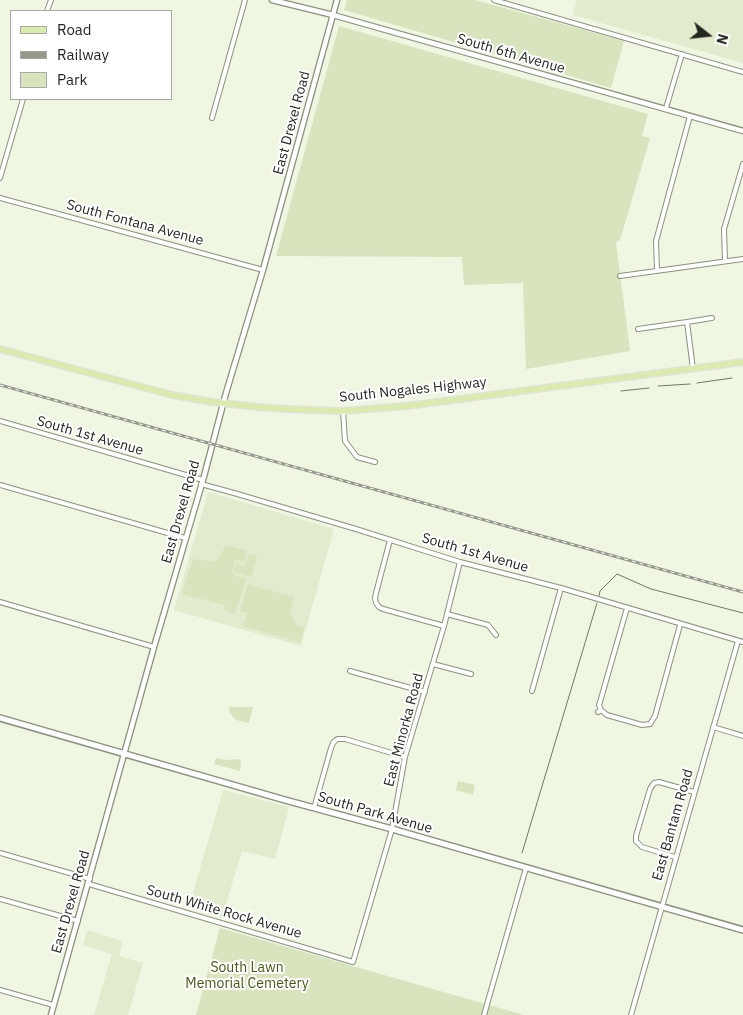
<!DOCTYPE html>
<html>
<head>
<meta charset="utf-8">
<style>
	body { margin:0 }
	#map { position:relative; width:743px; height:1015px; overflow:hidden; background:#eff6e1; font-family:"IBM Plex Sans",sans-serif }
	canvas { display:block }
	.legend { position:absolute; left:10px; top:10px; width:162px; height:90px; box-sizing:border-box; background:#fff; border:1px solid #a8a9a6; margin:0; padding:6px 9px; list-style:none; font-size:15px; color:#252820 }
	.legend li { display:flex; align-items:center; gap:10px; height:25px }
	.legend b { width:25px; border:1px solid #a8a9a6 }
	.north { position:absolute; left:683px; top:10px; width:50px; height:50px; -webkit-text-stroke:4px #fff; paint-order:stroke; rotate:106deg; font-size:14px; font-weight:700; line-height:20px; text-align:center; color:#252820 }
	.north::after { content:''; display:block; margin:auto; width:18px; height:22px; background:#252820; clip-path:polygon(50% 0,100% 100%,50% 72%,0 100%) }
</style>
</head>
<body>
<div id="map">
<canvas width="743" height="1015"></canvas>
<ul class="legend">
<li><b style="height:6px;background:#daecad"></b>Road</li>
<li><b style="height:6px;background:#939889"></b>Railway</li>
<li><b style="height:14px;background:#d7e4bd"></b>Park</li>
</ul>
<div class="north">N</div>
</div>
<script>
const c = document.querySelector('canvas').getContext('2d');
c.lineJoin = 'round';
function fillPath(path, color) { c.fillStyle = color; c.fill(path, 'evenodd'); }
const shape = rows => new Path2D(rows.map(r => 'M' + r).join(''));
function stroke(path, color, width, dash) { c.strokeStyle = color; c.lineWidth = width; c.lineCap = dash ? 'butt' : 'round'; c.setLineDash(dash || []); c.stroke(path); }
function label(font, color, halo, rows, align = 'center') {
  c.font = font + ' "IBM Plex Sans",sans-serif'; c.lineWidth = 4; c.setLineDash([]); c.textBaseline = 'middle'; c.strokeStyle = halo; c.fillStyle = color; for (const [text, x, y, turn = 0] of rows) {
    c.save(); c.translate(x, y); c.rotate((+turn || 0) * Math.PI / 180); c.textAlign = isNaN(turn) ? turn : align; if (halo) c.strokeText(text, 0, 0); c.fillText(text, 0, 0); c.restore();
  }
}
const built = shape([
	[577,0,743,0,743,63,573,15],
	[208,492,334,529,301,646,174,610],
	[223,790,289,807,275,859,242,851,222,917,189,907],
	[87,930,123,941,119,956,143,963,128,1015,94,1015,112,954,83,945]
]);
const green = shape([
	[347,0,475,0,624,41,611,88,344,10],
	[339,26,648,114,642,136,650,138,620,240,616,242,630,351,526,369,523,283,464,285,462,257,276,256],
	[225,545,247,551,244,561,235,560,232,572,235,574,235,576,246,579,235,614,224,610,229,593,225,605,182,594,193,559,216,562,224,549],
	[249,554,257,556,251,577,234,572,236,564,245,566],
	[248,584,294,597,290,613,297,625,304,628,300,642,243,626,247,613,240,611],
	[253,707,249,723,236,720,230,713,229,707],
	[216,758,226,760,241,759,240,771,214,764],
	[458,781,475,785,473,795,456,790],
	[220,928,524,1015,196,1015]
]);
const stream = shape([
	[697,383,732,378],
	[658,386,690,384],
	[621,391,649,388],
	[599,596,600,591,617,574,651,589,743,613],
	[522,853,597,603]
]);
const minor = shape([
	[494,0,743,72],
	[47,11,51,0],
	[666,108,682,54],
	[212,118,245,0],
	[0,178,23,99],
	[0,198,263,270],
	[725,261,724,229,743,164],
	[657,270,656,241,690,116],
	[620,276,743,259],
	[687,322,712,318],
	[638,329,687,322,693,369],
	[343,411,345,441,357,457,375,462],
	[0,421,203,480],
	[201,484,234,493,356,529,460,562,561,588,743,642],
	[0,485,185,538],
	[390,540,376,593,375,598,376,603,379,607,383,609,444,626],
	[0,602,154,647],
	[447,614,488,625,496,635],
	[433,664,471,674],
	[350,671,425,692],
	[532,691,561,588],
	[601,710,607,715,642,725,650,724],
	[598,712,601,710,599,705,600,702,627,608],
	[650,724,655,716,680,625],
	[713,727,743,736],
	[314,808,331,748,333,743,336,740,338,739,345,739,405,757],
	[0,853,90,879],
	[675,857,642,847,636,841,636,836,650,789,654,783,659,782,694,792],
	[89,884,353,962,392,829,405,757,444,626,460,562],
	[0,899,78,921],
	[0,990,53,1005],
	[484,1015,526,868],
	[631,1015,738,641]
]);
const tertiary = shape([
	[272,0,333,15,743,131],
	[51,1015,154,647,203,480,226,393,263,270,337,0]
]);
const secondary = shape([
	[0,718,285,800,392,829,743,930]
]);
const primary = shape([
	[0,349,172,395,213,402,258,407,286,409,343,411,407,406,743,362]
]);
const rail = shape([
	[0,385,743,592]
]);
const streetNames = [
	["South 6th Avenue",511,54,16],
	["East Drexel Road",292,123,-75],
	["South Fontana Avenue",135,223,15],
	["South Nogales Highway",413,390,-6],
	["South 1st Avenue",90,436,16],
	["East Drexel Road",181,512,-74],
	["South 1st Avenue",475,553,16],
	["East Minorka Road",404,730,-75],
	["South Park Avenue",375,813,16],
	["East Bantam Road",673,825,-74],
	["East Drexel Road",71,902,-74],
	["South White Rock Avenue",224,912,16]
];
const parkNames = [
	["South Lawn",247,968],
	["Memorial Cemetery",247,984]
];
fillPath(built, '#e1ebce');
fillPath(green, '#d7e4bd');
stroke(stream, '#6f7a59', 1);
stroke(minor, '#8a917e', 6);
stroke(tertiary, '#8a917e', 7);
stroke(secondary, '#8a917e', 8);
stroke(primary, '#e0e1e0', 8);
stroke(minor, '#fff', 4);
stroke(tertiary, '#fff', 4.5);
stroke(secondary, '#fff', 5);
stroke(primary, '#daecad', 5.5);
stroke(rail, '#939889', 3);
stroke(rail, '#fff', 1, [4]);
label('14px', '#252820', '#fff', streetNames);
label('14px', '#475815', '#fff', parkNames);
</script>
</body>
</html>
